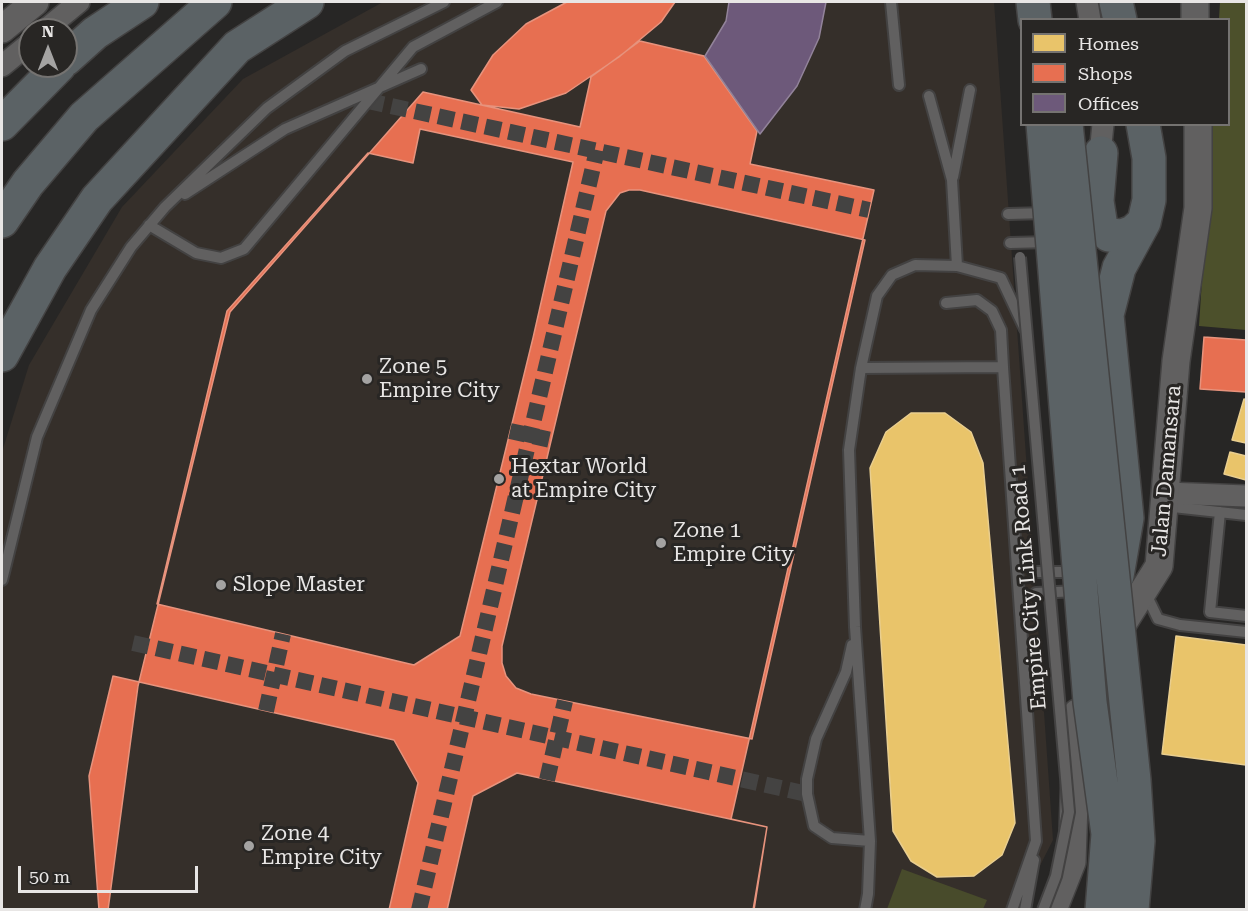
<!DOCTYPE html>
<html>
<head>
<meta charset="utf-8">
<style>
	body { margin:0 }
	#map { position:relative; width:1248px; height:911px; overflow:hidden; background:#272625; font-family:"Roboto Serif",serif }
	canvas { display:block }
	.frame { position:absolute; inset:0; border:3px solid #e8e6e5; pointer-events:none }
	.legend { position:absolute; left:1020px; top:18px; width:210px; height:108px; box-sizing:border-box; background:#282624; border:2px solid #757371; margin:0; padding:8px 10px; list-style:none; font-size:18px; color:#e8e6e5 }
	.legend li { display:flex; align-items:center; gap:12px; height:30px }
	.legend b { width:30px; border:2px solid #757371 }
	.north { position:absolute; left:18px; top:18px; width:60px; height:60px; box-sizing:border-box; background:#282624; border:2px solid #757371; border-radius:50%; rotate:0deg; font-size:16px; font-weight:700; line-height:24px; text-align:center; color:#e8e6e5 }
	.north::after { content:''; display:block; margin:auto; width:21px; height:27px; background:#a4a3a2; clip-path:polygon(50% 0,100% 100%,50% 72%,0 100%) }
	.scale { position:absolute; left:18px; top:866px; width:180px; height:27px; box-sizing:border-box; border:3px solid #e8e6e5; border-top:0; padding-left:8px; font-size:18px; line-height:21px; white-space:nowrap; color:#e8e6e5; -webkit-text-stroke:4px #282624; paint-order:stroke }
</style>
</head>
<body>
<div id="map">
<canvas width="1248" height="911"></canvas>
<div class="frame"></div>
<ul class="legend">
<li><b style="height:16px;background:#e9c46a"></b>Homes</li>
<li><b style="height:16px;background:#e76f51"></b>Shops</li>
<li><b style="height:16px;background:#6d597a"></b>Offices</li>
</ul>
<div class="north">N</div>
<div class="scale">50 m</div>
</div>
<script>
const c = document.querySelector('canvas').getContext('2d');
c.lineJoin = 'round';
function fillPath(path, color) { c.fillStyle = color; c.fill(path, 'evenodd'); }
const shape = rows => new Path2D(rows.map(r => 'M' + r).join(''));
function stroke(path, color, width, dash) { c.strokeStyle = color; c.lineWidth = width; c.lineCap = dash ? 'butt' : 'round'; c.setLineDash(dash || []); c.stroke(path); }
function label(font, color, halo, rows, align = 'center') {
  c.font = font + ' "Roboto Serif",serif'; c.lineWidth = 6; c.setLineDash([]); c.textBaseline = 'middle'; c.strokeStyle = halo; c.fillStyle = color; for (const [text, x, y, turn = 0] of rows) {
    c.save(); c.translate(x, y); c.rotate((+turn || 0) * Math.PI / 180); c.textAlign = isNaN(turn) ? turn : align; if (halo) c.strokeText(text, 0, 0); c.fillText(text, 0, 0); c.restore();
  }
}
const built = shape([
	[383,2,994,2,1053,840,1018,909,2,910,2,452,29,365,122,207,243,79]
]);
const green = shape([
	[902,869,987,900,983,909,887,909]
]);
const forest = shape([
	[1220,2,1246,2,1246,330,1199,326,1212,125,1228,124,1228,20,1219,19]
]);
const homes = shape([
	[1244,399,1246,400,1246,443,1232,440,1244,399],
	[911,413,945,413,971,432,983,463,1015,823,1002,855,974,876,937,877,911,861,893,831,870,468,886,432,911,413],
	[1230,452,1246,456,1246,480,1224,474,1230,452],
	[1176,636,1246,645,1246,765,1162,754,1176,636]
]);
const shops = shape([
	[567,2,675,2,661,22,619,57,566,93,519,109,482,105,471,90,493,55,526,24,567,2],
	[640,41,704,56,757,131,750,164,874,190,731,819,767,827,753,910,108,910,138,686,230,312,423,92,580,127,591,77,640,41],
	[420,129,573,162,533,338,460,636,414,665,157,604,227,311,368,153,413,163,420,129],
	[629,190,640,190,865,240,752,739,531,694,516,688,506,676,502,663,502,646,606,211,620,193,629,190],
	[1204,337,1246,340,1246,392,1200,389,1204,337],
	[113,676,394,740,418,783,389,910,99,910,89,776,113,676],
	[517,773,767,827,754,910,447,910,473,796,517,773]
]);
const offices = shape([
	[729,2,826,2,819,38,797,86,760,134,705,56,726,21,729,2]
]);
const pedestrianTunnel = shape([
	[368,101,869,210],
	[510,431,551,440],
	[133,643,807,794],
	[266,711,283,634],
	[547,780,565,701],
	[419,910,597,150]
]);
const service = shape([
	[891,2,899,85],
	[929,96,952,180,957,266,1001,278,1025,329],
	[953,177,970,90],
	[185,194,285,129,421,69],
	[1008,214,1047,213],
	[149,225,196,253,221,258,244,249,413,47,497,2],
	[1010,243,1050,242],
	[946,303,977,300,992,311,1001,330,1003,367],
	[861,368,1003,367,1036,841,1012,910],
	[1164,506,1246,515],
	[1220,512,1210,612,1246,616],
	[1034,572,1072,572],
	[2,580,37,437,91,310,131,247,165,207,267,108,345,51,444,2],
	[1145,592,1158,619,1180,625,1246,632],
	[1036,593,1077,591],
	[852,645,846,672,816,739,807,779,807,794,814,826,832,838,870,841],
	[865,910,868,894,870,841,855,627,849,450,861,368,877,296,892,275,915,265,957,266],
	[1025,910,1034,860]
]);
const minor = shape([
	[1087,2,1090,20],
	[45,30,79,2],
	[2,66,30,43],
	[1099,164,1103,124],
	[1166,493,1246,496]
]);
const tertiary = shape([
	[1195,2,1195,20],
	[2,29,35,2],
	[1108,738,1105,652,1159,566,1176,361,1198,208,1198,124],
	[1053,910,1072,862,1077,713]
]);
const motorway = shape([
	[1033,2,1035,20],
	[1116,2,1120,20],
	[66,59,95,33,142,2],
	[2,124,59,66],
	[1101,153,1097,201,1101,227,1109,235,1122,236,1133,232,1144,222],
	[2,221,28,183,84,117,215,2],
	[2,355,50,268,97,199,237,47,307,2],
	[1117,576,1127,518,1107,315,1119,268,1144,222,1149,200,1149,158,1143,124]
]);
const serviceBridge = shape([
	[1020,257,1069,812,1056,876,1043,910]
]);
const motorwayBridge = shape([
	[1043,124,1090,702,1108,834,1102,910],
	[1066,124,1134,780,1138,841,1132,910]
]);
const markers = [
	[367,379,6,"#a4a3a2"],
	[499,479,6,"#a4a3a2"],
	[661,543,6,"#a4a3a2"],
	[221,585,6,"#a4a3a2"],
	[249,846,6,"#a4a3a2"]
];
const poiNames = [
	["Zone 5",379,367],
	["Empire City",379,391],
	["Hextar World",511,467],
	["at Empire City",511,491],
	["Zone 1",673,531],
	["Empire City",673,555],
	["Slope Master",233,585],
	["Zone 4",261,834],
	["Empire City",261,858]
];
const streetNames = [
	["Jalan Damansara",1167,471,-85],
	["Empire City Link Road 1",1029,587,-95]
];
fillPath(built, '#352f2a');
fillPath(green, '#484b2b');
fillPath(forest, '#4c502b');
fillPath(homes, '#e9c46a');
stroke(homes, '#e9ce8f', 1.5);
fillPath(shops, '#e76f51');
stroke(shops, '#e7937d', 1.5);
fillPath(offices, '#6d597a');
stroke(offices, '#92839a', 1.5);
stroke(pedestrianTunnel, '#444342', 16, [16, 8]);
stroke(service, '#434242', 14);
stroke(minor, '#434242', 24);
stroke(tertiary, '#434242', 30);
stroke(motorway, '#434242', 36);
stroke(service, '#616060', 10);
stroke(minor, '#616060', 21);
stroke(tertiary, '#616060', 27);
stroke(motorway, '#5b6265', 33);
stroke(serviceBridge, '#434242', 14, []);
stroke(motorwayBridge, '#434242', 36, []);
stroke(serviceBridge, '#616060', 10);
stroke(motorwayBridge, '#5b6265', 33);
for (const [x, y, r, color] of markers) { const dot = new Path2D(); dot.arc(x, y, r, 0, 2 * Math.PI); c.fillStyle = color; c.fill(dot); stroke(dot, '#282624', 2); }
label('21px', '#e8e6e5', '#282624', poiNames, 'left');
label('21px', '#e8e6e5', '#282624', streetNames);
</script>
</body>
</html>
